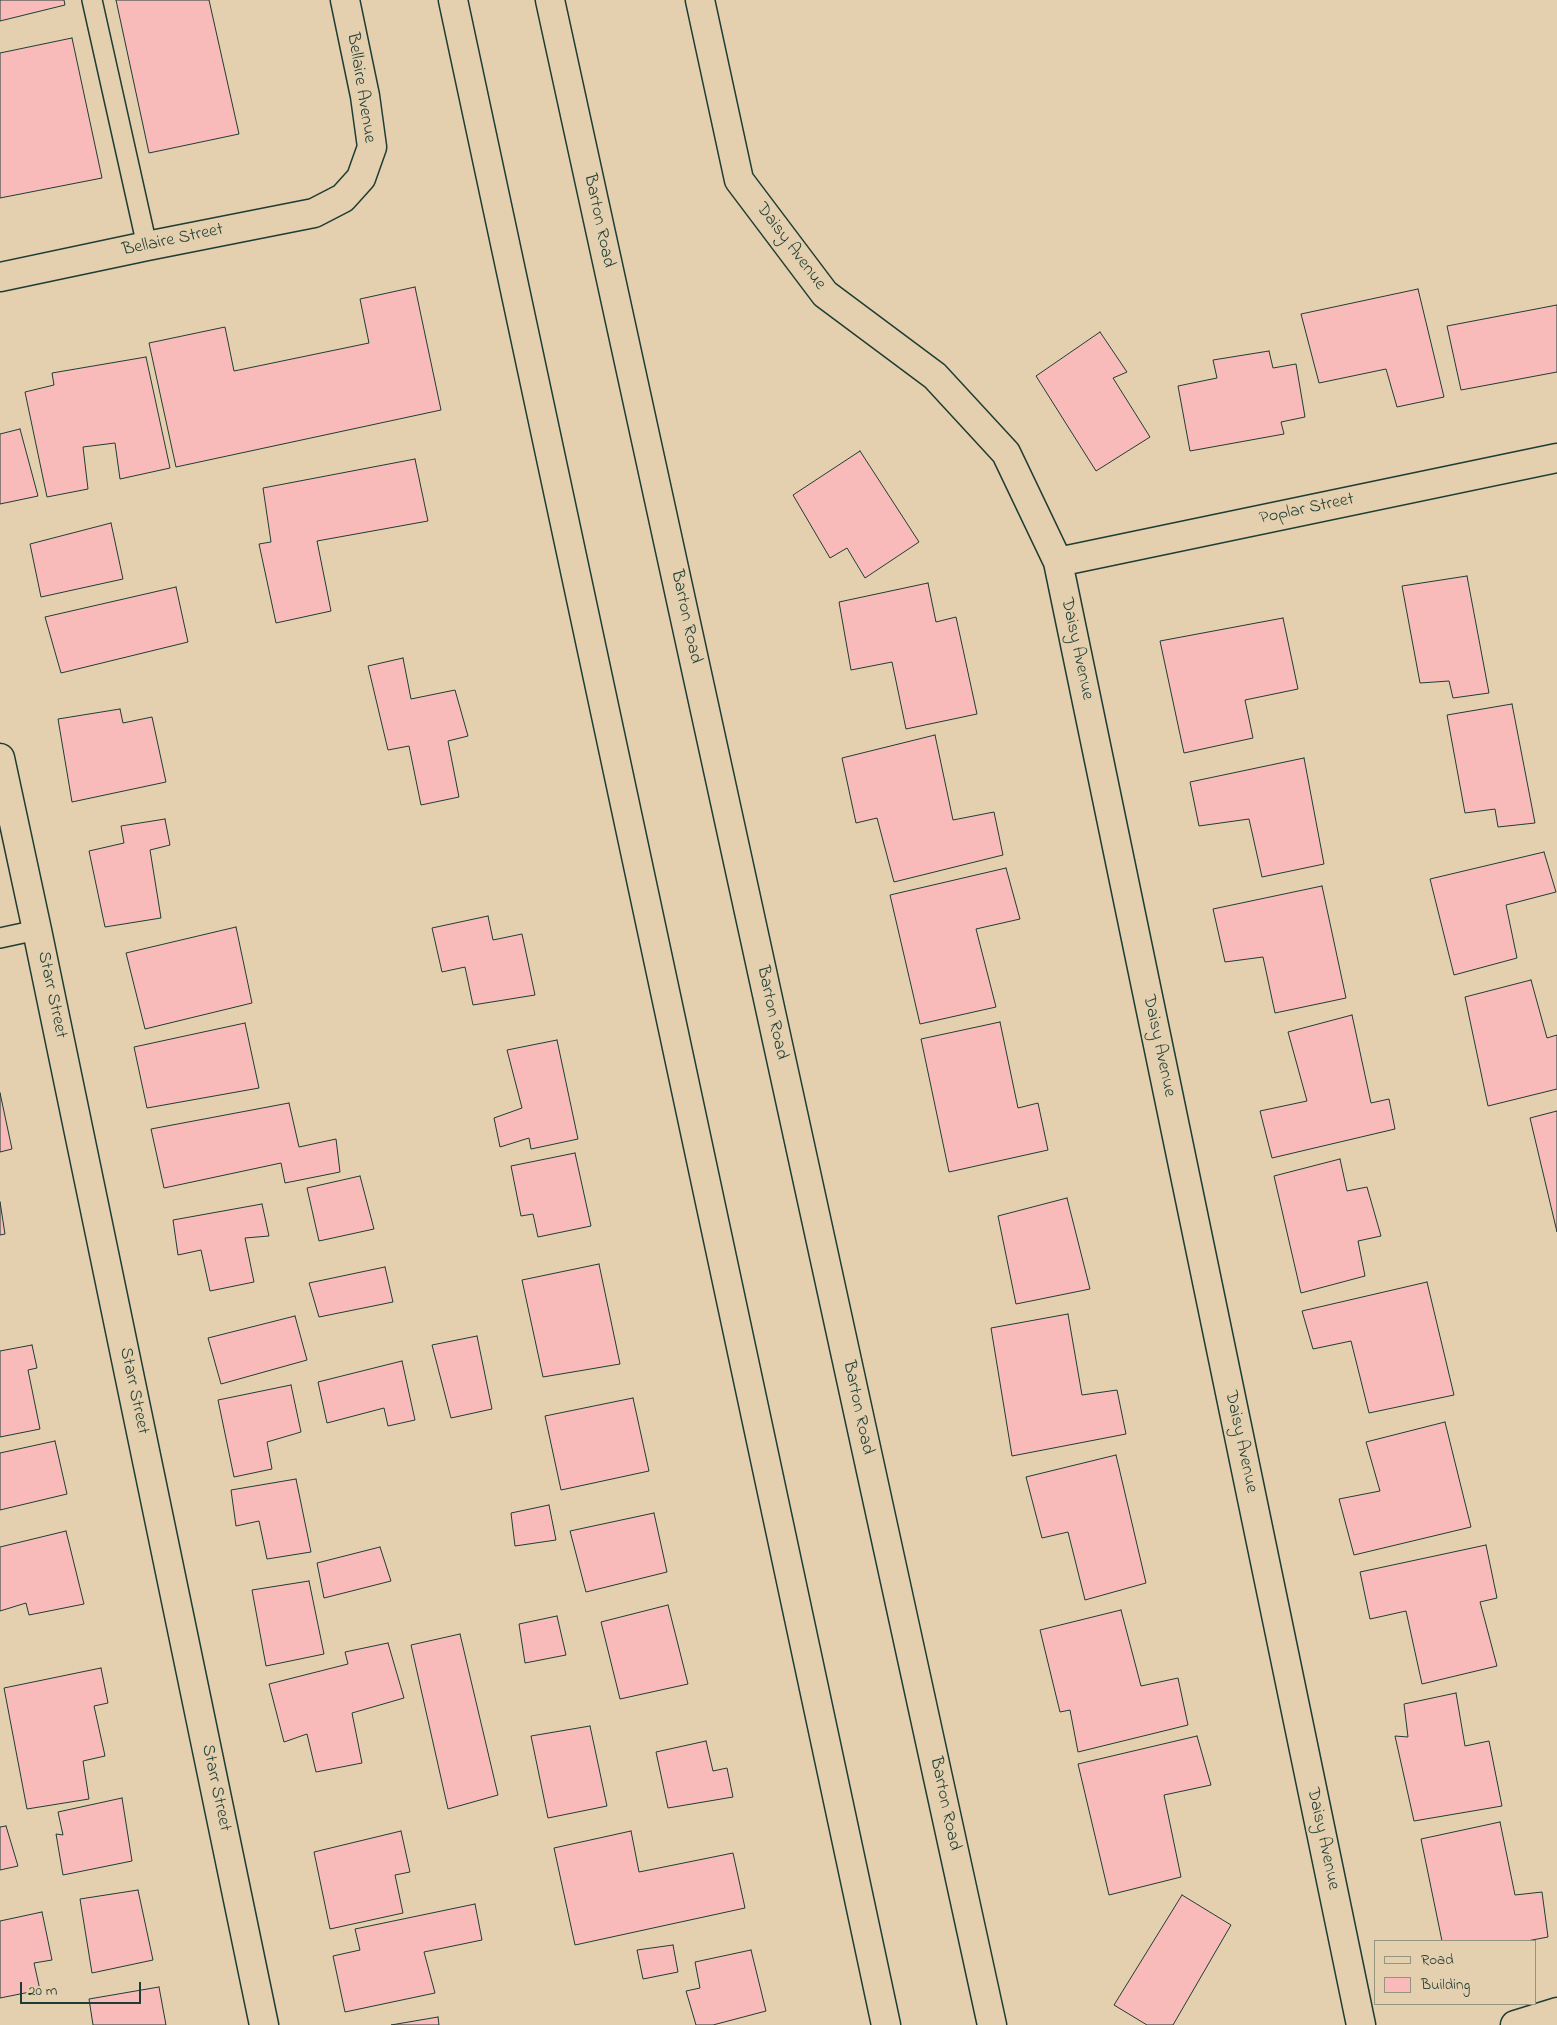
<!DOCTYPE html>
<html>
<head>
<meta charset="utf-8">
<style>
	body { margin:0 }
	#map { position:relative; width:1557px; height:2025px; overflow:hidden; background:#e4d0af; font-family:"Indie Flower",sans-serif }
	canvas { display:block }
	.legend { position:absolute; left:1374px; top:1940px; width:162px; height:65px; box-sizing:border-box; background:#e4d0af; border:1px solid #95957e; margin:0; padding:6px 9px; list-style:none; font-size:15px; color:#1f3d34 }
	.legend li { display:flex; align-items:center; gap:10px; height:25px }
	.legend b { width:25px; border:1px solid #95957e }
	.scale { position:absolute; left:20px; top:1982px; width:121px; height:22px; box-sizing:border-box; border:2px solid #1f3d34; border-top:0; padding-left:6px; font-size:15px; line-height:18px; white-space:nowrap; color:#1f3d34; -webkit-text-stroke:4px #e4d0af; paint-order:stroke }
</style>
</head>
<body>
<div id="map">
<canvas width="1557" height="2025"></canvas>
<ul class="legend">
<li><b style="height:6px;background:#e4d0af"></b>Road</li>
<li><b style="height:14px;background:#f8bbba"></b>Building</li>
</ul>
<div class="scale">20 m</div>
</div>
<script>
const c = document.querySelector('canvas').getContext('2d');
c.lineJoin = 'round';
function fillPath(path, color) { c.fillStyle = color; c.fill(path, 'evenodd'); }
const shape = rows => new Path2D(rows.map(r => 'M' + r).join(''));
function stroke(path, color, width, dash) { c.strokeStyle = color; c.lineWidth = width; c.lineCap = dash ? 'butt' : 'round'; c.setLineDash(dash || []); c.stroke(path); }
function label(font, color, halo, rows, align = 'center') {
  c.font = font + ' "Indie Flower",sans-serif'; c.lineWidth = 4; c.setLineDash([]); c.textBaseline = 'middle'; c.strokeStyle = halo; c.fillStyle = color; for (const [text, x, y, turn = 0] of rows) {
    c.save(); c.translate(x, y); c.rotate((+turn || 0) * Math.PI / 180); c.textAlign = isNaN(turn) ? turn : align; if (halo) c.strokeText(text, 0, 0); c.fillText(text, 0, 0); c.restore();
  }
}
const building = shape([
	[0,0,64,0,65,5,0,21,0,0],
	[116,0,209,0,239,134,149,153,116,0],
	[72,38,102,178,0,198,0,53,72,38],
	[415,287,441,410,176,467,149,343,225,327,234,371,369,343,360,299,415,287],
	[1418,289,1444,397,1397,407,1386,369,1319,383,1301,314,1418,289],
	[1557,305,1557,372,1461,390,1447,326,1557,305],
	[1100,332,1127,372,1113,378,1150,437,1096,471,1036,376,1100,332],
	[1269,351,1273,368,1296,364,1305,417,1281,422,1284,434,1190,451,1178,386,1217,378,1213,360,1269,351],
	[146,357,170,468,120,479,115,443,83,447,88,489,47,497,25,392,54,385,52,373,146,357],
	[20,429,38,496,0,504,0,434,20,429],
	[860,451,919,542,865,578,847,548,830,558,793,495,860,451],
	[415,459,428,521,317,541,331,611,276,623,259,544,271,542,263,488,415,459],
	[111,523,123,579,41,597,30,544,111,523],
	[1467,576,1489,693,1453,698,1449,681,1420,683,1402,586,1467,576],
	[928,583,936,622,956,617,977,714,906,729,892,662,851,670,839,602,928,583],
	[176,587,188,642,61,673,45,617,176,587],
	[1283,618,1298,689,1245,700,1253,738,1184,753,1160,641,1283,618],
	[403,658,411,699,455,690,468,736,448,741,459,797,421,805,409,746,388,750,368,666,403,658],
	[1512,704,1535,823,1498,827,1495,809,1465,813,1447,715,1512,704],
	[120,709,123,723,152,717,166,782,72,802,58,719,120,709],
	[935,735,953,820,994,812,1003,855,894,882,877,818,856,823,842,758,935,735],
	[1304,758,1324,864,1262,877,1249,819,1199,826,1190,782,1304,758],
	[165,819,170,845,150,850,161,918,105,927,89,851,124,843,121,826,165,819],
	[1544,852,1556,892,1506,905,1517,958,1454,975,1430,879,1544,852],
	[1006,868,1020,919,976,929,996,1007,920,1024,890,895,1006,868],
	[1322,886,1346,998,1275,1013,1263,957,1225,962,1213,909,1322,886],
	[488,916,493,940,522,934,535,995,473,1005,465,967,442,972,432,928,488,916],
	[236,927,252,1003,145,1029,126,953,236,927],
	[1531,980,1547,1038,1557,1035,1557,1089,1488,1106,1465,997,1531,980],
	[1352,1015,1371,1103,1389,1099,1395,1129,1272,1158,1260,1111,1307,1101,1288,1032,1352,1015],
	[1000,1022,1018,1108,1038,1103,1048,1150,949,1172,921,1039,1000,1022],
	[245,1023,259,1088,147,1108,134,1047,245,1023],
	[557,1040,578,1139,531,1149,529,1138,500,1147,494,1118,522,1108,507,1050,557,1040],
	[0,1093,12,1149,0,1152,0,1093],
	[289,1103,299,1147,336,1139,340,1172,285,1183,281,1163,164,1188,151,1129,289,1103],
	[1557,1111,1557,1232,1530,1118,1557,1111],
	[575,1153,591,1226,538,1237,533,1214,521,1216,511,1166,575,1153],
	[1340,1159,1347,1191,1367,1187,1381,1236,1358,1241,1365,1276,1301,1293,1274,1176,1340,1159],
	[360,1176,374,1229,319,1241,307,1188,360,1176],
	[1067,1198,1090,1289,1016,1304,998,1216,1067,1198],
	[0,1202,5,1234,0,1235,0,1202],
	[262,1204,269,1236,245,1238,254,1282,210,1291,201,1250,178,1255,173,1220,262,1204],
	[599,1264,620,1364,543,1377,522,1280,599,1264],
	[385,1267,393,1302,319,1317,309,1283,385,1267],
	[1427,1282,1454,1395,1369,1413,1351,1341,1313,1349,1302,1311,1427,1282],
	[1068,1314,1082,1395,1117,1390,1126,1434,1012,1456,991,1328,1068,1314],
	[295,1316,307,1360,221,1384,208,1338,295,1316],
	[477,1336,492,1409,451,1418,432,1345,477,1336],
	[32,1345,37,1368,28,1370,40,1429,0,1437,0,1351,32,1345],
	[402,1361,415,1420,388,1426,384,1408,327,1423,318,1382,402,1361],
	[291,1385,301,1432,267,1442,272,1469,234,1477,218,1400,291,1385],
	[633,1398,649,1471,561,1490,545,1416,633,1398],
	[1445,1422,1471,1527,1354,1555,1339,1499,1380,1491,1366,1442,1445,1422],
	[55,1441,67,1494,0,1510,0,1453,55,1441],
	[1116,1455,1146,1583,1085,1600,1068,1532,1042,1538,1026,1477,1116,1455],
	[296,1479,311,1552,267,1559,259,1521,236,1526,231,1490,296,1479],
	[549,1505,556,1540,515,1546,511,1513,549,1505],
	[654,1513,667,1572,586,1592,570,1531,654,1513],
	[66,1531,84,1604,29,1615,26,1603,0,1611,0,1547,66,1531],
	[1486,1545,1497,1598,1480,1602,1497,1666,1422,1684,1406,1611,1370,1619,1360,1572,1486,1545],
	[380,1547,391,1581,324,1598,317,1563,380,1547],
	[309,1581,324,1654,266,1666,252,1590,309,1581],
	[668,1605,688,1684,620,1699,601,1622,668,1605],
	[1121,1610,1141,1686,1178,1678,1188,1725,1078,1752,1070,1710,1060,1712,1040,1630,1121,1610],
	[557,1616,566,1655,525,1663,519,1624,557,1616],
	[460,1634,498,1795,448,1809,411,1645,460,1634],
	[388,1643,404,1698,352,1713,362,1763,316,1772,307,1734,284,1742,269,1684,348,1664,345,1652,388,1643],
	[101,1668,108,1703,94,1706,105,1756,83,1761,89,1799,27,1809,4,1688,101,1668],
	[1456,1693,1465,1746,1489,1741,1502,1806,1414,1821,1395,1736,1408,1737,1404,1704,1456,1693],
	[590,1726,607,1806,548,1818,531,1736,590,1726],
	[1197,1736,1211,1785,1164,1795,1181,1877,1109,1895,1078,1764,1197,1736],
	[706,1741,713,1771,727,1768,733,1797,668,1808,656,1752,706,1741],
	[122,1798,132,1861,63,1875,56,1834,63,1835,58,1812,122,1798],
	[1500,1822,1515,1895,1542,1892,1548,1937,1527,1941,1442,1941,1421,1839,1500,1822],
	[6,1826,18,1866,0,1870,0,1827,6,1826],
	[401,1831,410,1872,395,1875,403,1913,330,1929,314,1852,401,1831],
	[631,1831,639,1872,733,1853,745,1908,575,1945,554,1848,631,1831],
	[138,1890,153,1960,92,1973,80,1899,138,1890],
	[1182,1895,1231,1925,1173,2025,1147,2025,1114,2005,1182,1895],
	[475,1904,482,1940,424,1952,435,1993,345,2012,333,1956,360,1950,355,1929,475,1904],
	[42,1912,52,1960,34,1963,40,1990,0,1998,0,1921,42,1912],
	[673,1945,678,1972,643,1979,637,1950,673,1945],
	[751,1950,766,2011,713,2025,696,2025,686,1991,700,1988,695,1962,751,1950],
	[159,1987,166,2025,93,2025,89,1999,159,1987],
	[438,2017,439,2025,391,2025,438,2017]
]);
const service = shape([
	[92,0,147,246],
	[0,938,37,930]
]);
const minor = shape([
	[700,0,739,180,825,294,935,376,1006,453,1058,562,1361,2025],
	[0,277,147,246,314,213,343,198,361,178,372,147,365,96,345,0],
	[1058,562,1557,458],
	[0,758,37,930,264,2025],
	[1515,2025,1557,2012]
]);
const secondary = shape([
	[453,0,886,2025],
	[550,0,992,2025]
]);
const streetNames = [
	["Bellaire Avenue",360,88,81],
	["Barton Road",598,221,78],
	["Bellaire Street",173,241,-12],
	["Daisy Avenue",790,247,53],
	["Poplar Street",1307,510,-12],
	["Barton Road",685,617,78],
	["Daisy Avenue",1076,649,78],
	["Starr Street",51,995,78],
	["Barton Road",771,1013,78],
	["Daisy Avenue",1158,1046,78],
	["Starr Street",133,1391,78],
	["Barton Road",857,1408,78],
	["Daisy Avenue",1240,1442,78],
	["Starr Street",215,1788,78],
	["Barton Road",944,1804,78],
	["Daisy Avenue",1322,1839,78]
];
fillPath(building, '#f8bbba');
stroke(building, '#1f3d34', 1);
stroke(service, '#1f3d34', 22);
stroke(minor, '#1f3d34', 31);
stroke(secondary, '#1f3d34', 31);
stroke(service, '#e4d0af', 19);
stroke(minor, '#e4d0af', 28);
stroke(secondary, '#e4d0af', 28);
label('18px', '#1f3d34', '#e4d0af', streetNames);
</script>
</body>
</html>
